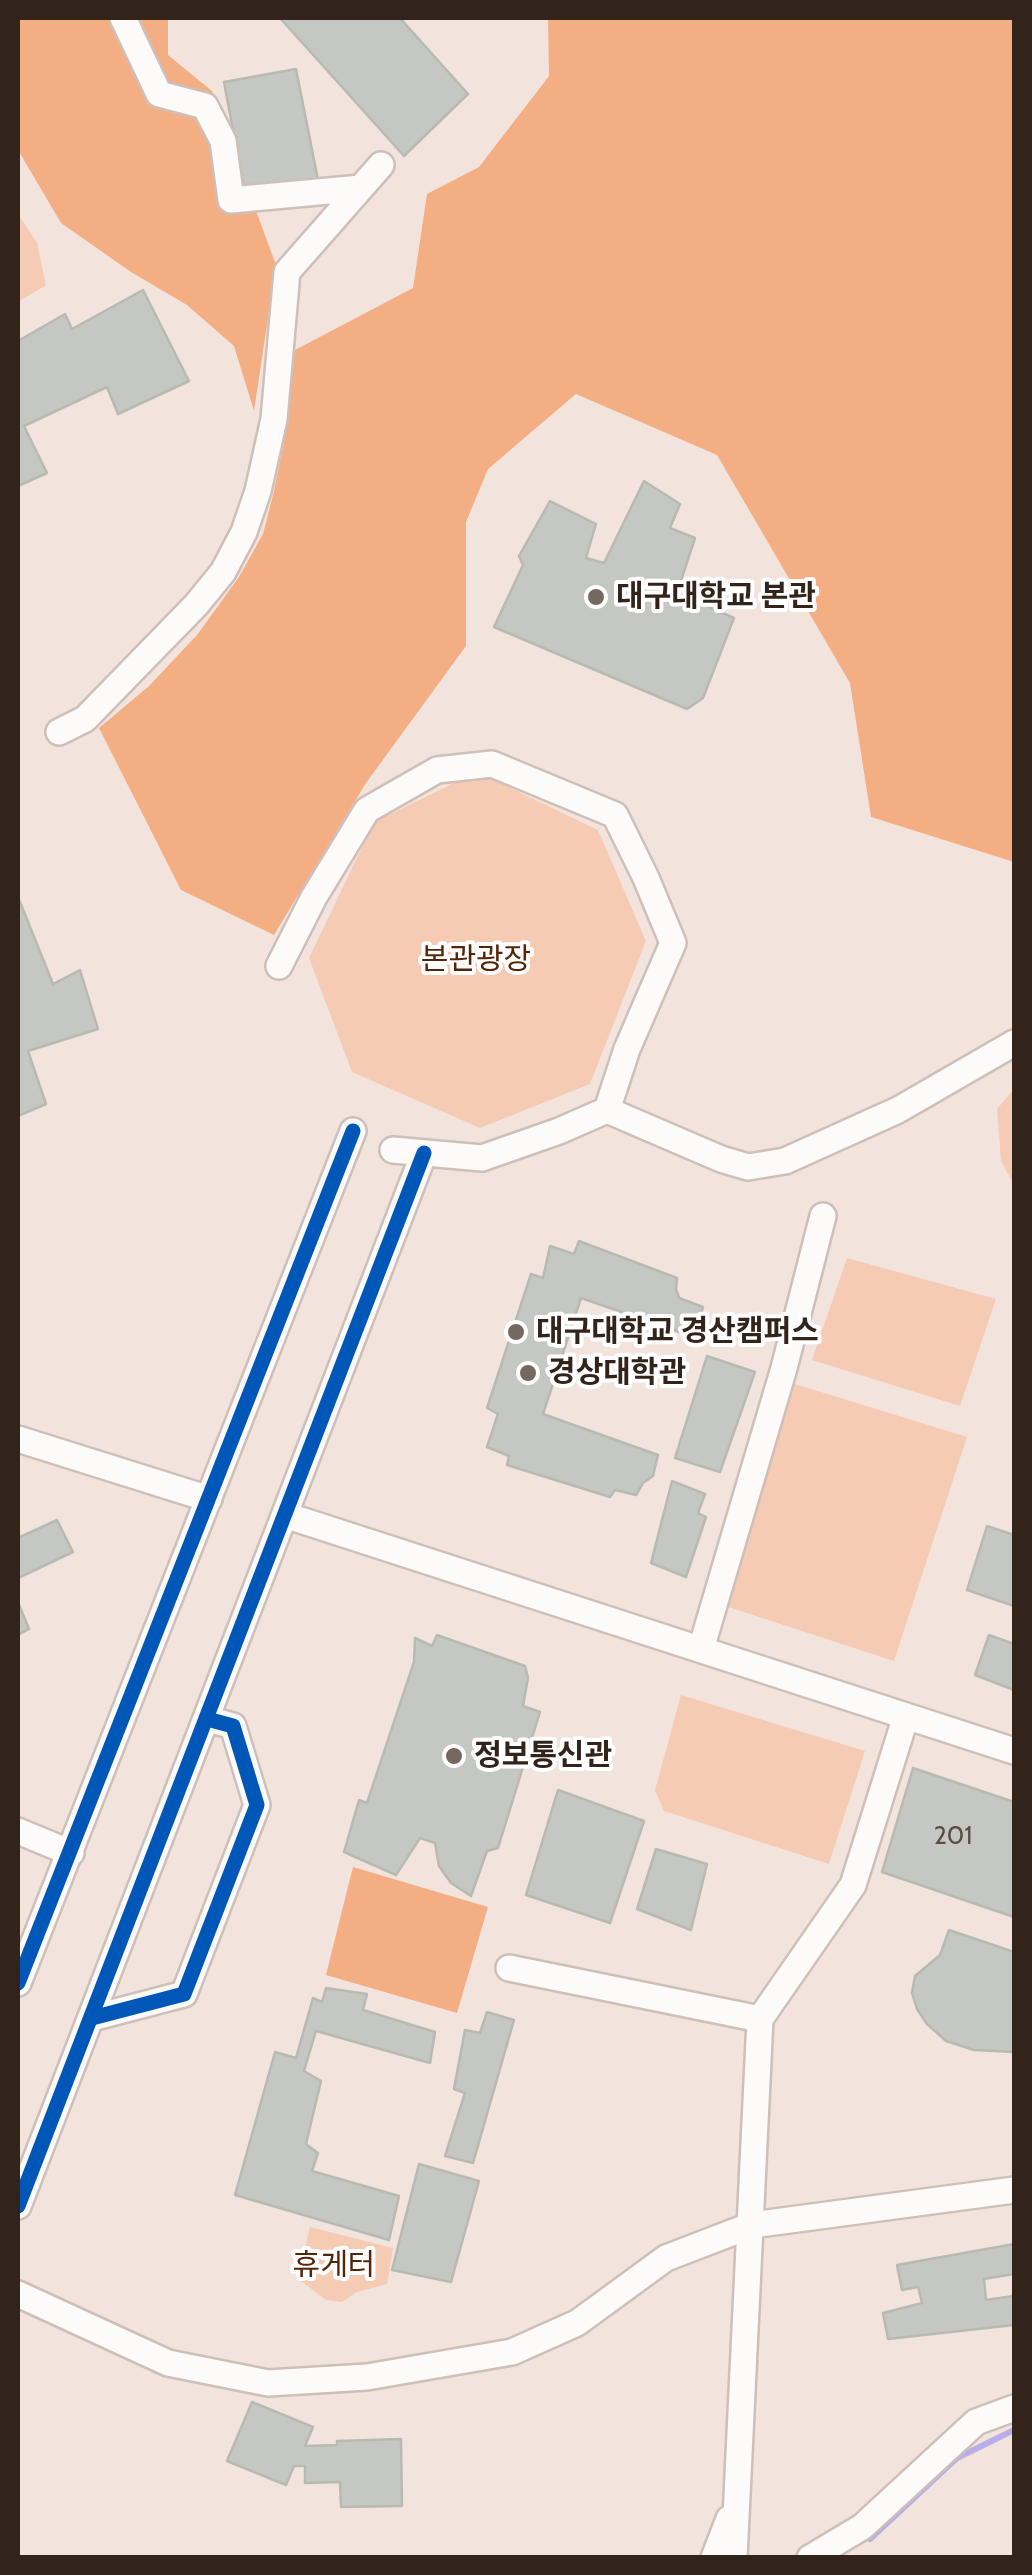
<!DOCTYPE html>
<html>
<head>
<meta charset="utf-8">
<style>
	body { margin:0 }
	#map { position:relative; width:1032px; height:2575px; overflow:hidden; background:#f2e4dd; font-family:Cabin,sans-serif }
	canvas { display:block }
	.frame { position:absolute; inset:0; border:20px solid #33241b; pointer-events:none }
</style>
</head>
<body>
<div id="map">
<canvas width="1032" height="2575"></canvas>
<div class="frame"></div>
</div>
<script>
const c = document.querySelector('canvas').getContext('2d');
c.lineJoin = 'round';
function fillPath(path, color) { c.fillStyle = color; c.fill(path, 'evenodd'); }
const shape = rows => new Path2D(rows.map(r => 'M' + r).join(''));
function stroke(path, color, width, dash) { c.strokeStyle = color; c.lineWidth = width; c.lineCap = dash ? 'butt' : 'round'; c.setLineDash(dash || []); c.stroke(path); }
function label(font, color, halo, rows, align = 'center') {
  c.font = font + ' Cabin,"Noto Sans KR",sans-serif'; c.lineWidth = 8; c.setLineDash([]); c.textBaseline = 'middle'; c.strokeStyle = halo; c.fillStyle = color; for (const [text, x, y, turn = 0] of rows) {
    c.save(); c.translate(x, y); c.rotate((+turn || 0) * Math.PI / 180); c.textAlign = isNaN(turn) ? turn : align; if (halo) c.strokeText(text, 0, 0); c.fillText(text, 0, 0); c.restore();
  }
}
const green = shape([
	[18,214,37,243,46,285,18,302],
	[477,772,598,830,646,941,590,1084,480,1128,352,1072,309,958,374,822],
	[1014,1089,1014,1185,1001,1161,997,1109],
	[847,1258,996,1299,960,1406,812,1360],
	[779,1379,967,1437,894,1661,713,1602],
	[681,1695,865,1751,829,1864,664,1811,655,1790],
	[310,2227,393,2248,387,2284,357,2292,342,2302,326,2300,301,2281,301,2263]
]);
const forest = shape([
	[18,18,168,18,168,55,212,91,276,265,254,411,234,346,187,305,131,272,61,223,18,150],
	[548,18,1014,18,1014,862,871,817,850,683,717,455,576,394,488,469,466,522,466,646,366,783,274,935,181,890,99,728,149,686,197,635,239,577,263,534,274,491,285,437,295,350,413,288,427,194,479,167,549,76],
	[353,1867,488,1907,457,2013,326,1975]
]);
const stream = shape([
	[870,2539,957,2458,1014,2430]
]);
const building = shape([
	[280,18,400,18,468,94,404,156,280,18],
	[296,69,318,180,244,189,224,82,296,69],
	[143,290,189,381,118,414,107,387,24,426,47,473,18,486,18,341,65,314,72,329,143,290],
	[644,481,680,504,670,528,695,538,677,593,734,618,703,698,687,709,494,627,523,565,519,556,550,501,596,524,586,558,604,563,644,481],
	[18,897,53,984,80,970,98,1029,28,1051,46,1104,18,1116,18,897],
	[579,1241,677,1278,676,1289,679,1298,703,1307,694,1337,581,1298,543,1414,658,1455,653,1476,643,1483,636,1495,615,1490,610,1497,507,1465,509,1456,487,1447,498,1414,487,1408,531,1274,543,1278,550,1246,574,1254,579,1241],
	[707,1356,755,1372,720,1472,675,1458,707,1356],
	[672,1481,705,1494,698,1513,706,1517,686,1577,651,1563,672,1481],
	[57,1520,73,1552,18,1578,18,1538,57,1520],
	[987,1526,1014,1535,1014,1606,967,1590,987,1526],
	[18,1602,29,1629,18,1635,18,1602],
	[437,1635,525,1666,528,1678,523,1706,540,1712,498,1848,487,1851,471,1896,451,1883,439,1866,435,1843,420,1838,396,1875,344,1852,359,1800,367,1803,414,1662,415,1638,432,1646,437,1635],
	[989,1635,1014,1644,1014,1690,975,1675,989,1635],
	[913,1768,1014,1802,1014,1917,882,1872,913,1768],
	[558,1790,644,1821,610,1923,526,1895,558,1790],
	[656,1849,707,1864,691,1930,637,1909,656,1849],
	[949,1930,1014,1952,1014,2052,974,2050,946,2041,927,2024,917,2009,912,1993,915,1976,940,1955,949,1930],
	[326,1988,367,1994,363,2010,435,2032,430,2063,316,2031,304,2071,321,2081,306,2144,318,2153,312,2171,399,2196,389,2240,235,2195,275,2052,296,2058,313,1998,322,2002,326,1988],
	[487,2012,514,2020,473,2163,445,2156,465,2093,454,2089,465,2030,480,2033,487,2012],
	[419,2164,479,2181,451,2282,392,2270,419,2164],
	[1014,2244,1014,2274,984,2279,986,2300,1014,2296,1014,2325,888,2339,883,2313,922,2303,918,2287,902,2290,897,2265,1014,2244],
	[252,2402,313,2427,305,2446,337,2445,337,2441,401,2439,402,2506,341,2507,340,2482,305,2483,305,2466,294,2466,286,2485,227,2461,252,2402]
]);
const minor = shape([
	[123,18,159,94,205,106,223,141,231,200,361,188],
	[59,732,85,719,196,605,223,572,244,532,258,491,274,419,287,272,381,165],
	[279,966,314,897,367,810,437,770,492,764,615,815,646,878,673,943,627,1049,607,1110],
	[393,1150,482,1158,559,1131,607,1110,721,1159,748,1167,785,1161,898,1110,1014,1043],
	[18,1439,209,1499],
	[285,1515,1014,1751],
	[701,1649,784,1368,823,1216],
	[18,1831,71,1853],
	[509,1968,760,2019],
	[18,1983,353,1131],
	[92,2018,184,1994,257,1805,233,1726,207,1719],
	[18,2206,424,1153],
	[18,2294,168,2363,268,2383,367,2377,512,2352,577,2323,666,2258,752,2225,1014,2190],
	[714,2558,729,2519],
	[734,2558,760,2019,853,1885,906,1716],
	[810,2558,862,2527,976,2422,1014,2408]
]);
const cycleway = shape([
	[18,1983,353,1131],
	[92,2018,184,1994,257,1805,233,1726,207,1719],
	[18,2206,424,1153]
]);
const markers = [
	[596,597,10,"#76675f"],
	[516,1332,10,"#76675f"],
	[528,1373,10,"#76675f"],
	[454,1756,10,"#76675f"]
];
const numberNames = [
	["201",953,1837]
];
const poiNames = [
	["대구대학교 본관",616,597],
	["대구대학교 경산캠퍼스",536,1332],
	["경상대학관",548,1373],
	["정보통신관",474,1756]
];
const parkNames = [
	["본관광장",476,960],
	["휴게터",334,2266]
];
fillPath(green, '#f5cbb4');
fillPath(forest, '#f4ae84');
stroke(stream, '#baadeb', 6);
fillPath(building, '#c5c8c2');
stroke(building, '#b7bab3', 2.5);
stroke(minor, '#cebfb8', 30);
stroke(minor, '#fdfbfa', 25);
stroke(cycleway, '#0057b8', 15);
for (const [x, y, r, color] of markers) { const dot = new Path2D(); dot.arc(x, y, r, 0, 2 * Math.PI); c.fillStyle = color; c.fill(dot); stroke(dot, '#fff', 4); }
label('25px', '#584d45', null, numberNames);
label('bold 30px', '#33241b', '#fff', poiNames, 'left');
label('30px', '#53260a', '#fff', parkNames);
</script>
</body>
</html>
